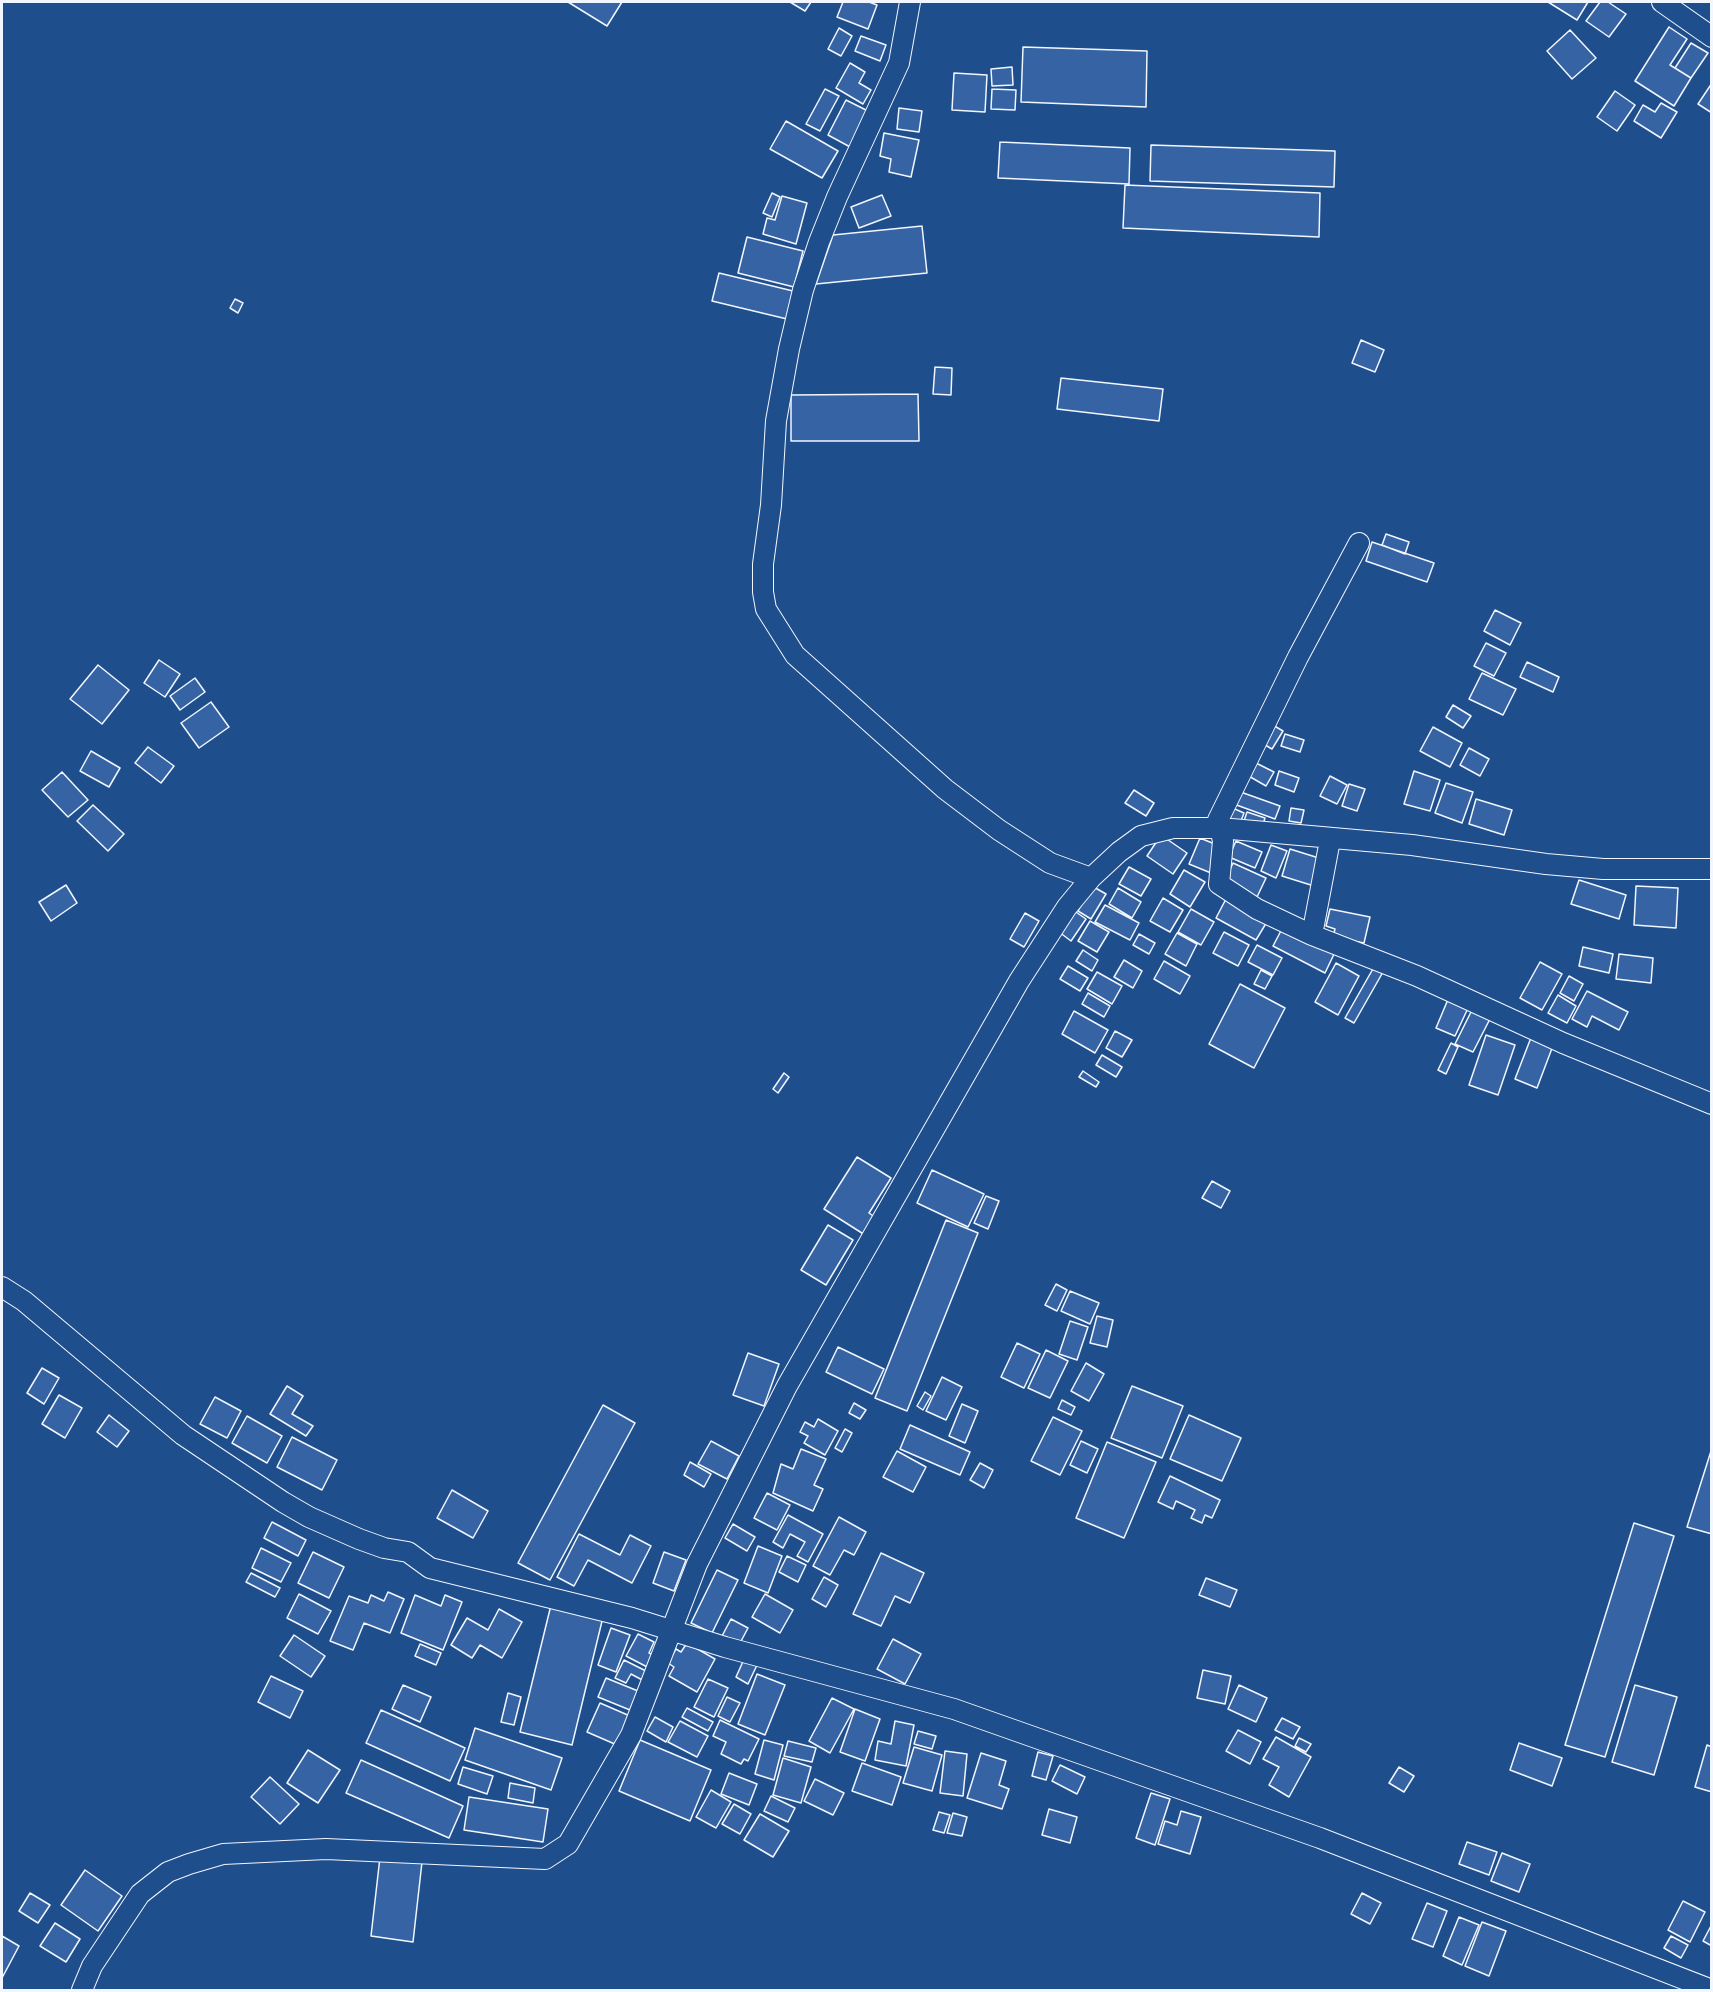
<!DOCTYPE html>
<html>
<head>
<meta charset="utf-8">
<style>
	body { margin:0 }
	#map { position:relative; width:1713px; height:1992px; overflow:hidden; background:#1f4e8c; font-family:"Roboto Serif",serif }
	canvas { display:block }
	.frame { position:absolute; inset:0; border:3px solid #f2f6ff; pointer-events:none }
</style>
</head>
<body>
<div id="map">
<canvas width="1713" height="1992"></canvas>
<div class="frame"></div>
</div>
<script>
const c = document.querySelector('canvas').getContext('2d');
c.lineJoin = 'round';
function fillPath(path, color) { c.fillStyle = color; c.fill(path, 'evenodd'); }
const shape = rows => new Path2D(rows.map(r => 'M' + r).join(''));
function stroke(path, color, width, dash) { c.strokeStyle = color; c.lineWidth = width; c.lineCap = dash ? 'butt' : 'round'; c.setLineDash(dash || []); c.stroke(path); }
const building = shape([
	[568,2,622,2,607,26,568,2],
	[790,2,811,2,805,11,790,2],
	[843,2,869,2,877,5,868,29,837,17,843,2],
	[1548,2,1588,2,1577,20,1548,2],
	[1600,2,1608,2,1626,14,1609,37,1586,21,1600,2],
	[1669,27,1687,39,1670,65,1691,78,1674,106,1635,81,1669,27],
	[839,28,852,36,841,56,828,49,839,28],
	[1570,30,1596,58,1572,79,1547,51,1570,30],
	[861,36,886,45,880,61,855,51,861,36],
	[1691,43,1708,53,1691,78,1675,68,1691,43],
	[1023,47,1147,51,1146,107,1021,102,1023,47],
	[850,63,865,72,859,83,871,90,863,104,836,88,850,63],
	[1012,67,1013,85,992,86,991,69,1012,67],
	[954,73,987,75,985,112,952,110,954,73],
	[1712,83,1712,113,1698,104,1712,83],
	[825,89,839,96,820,131,806,124,825,89],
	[992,89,1016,90,1015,110,991,109,992,89],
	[1615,91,1635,105,1617,131,1597,117,1615,91],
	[846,100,870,112,852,148,828,135,846,100],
	[1661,103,1677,112,1661,138,1634,121,1643,105,1655,112,1661,103],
	[899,108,922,111,919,132,897,129,899,108],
	[786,121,838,151,822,178,770,149,786,121],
	[884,133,919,140,911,177,889,172,891,159,880,156,884,133],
	[1000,142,1130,148,1129,184,998,178,1000,142],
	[1151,145,1335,151,1334,187,1150,181,1151,145],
	[1125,185,1320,193,1319,237,1123,228,1125,185],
	[772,193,780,197,772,217,763,213,772,193],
	[882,195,891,216,859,228,851,207,882,195],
	[782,196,807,203,796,244,763,234,767,218,775,220,782,196],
	[922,226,927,273,816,284,833,235,922,226],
	[747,237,803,251,794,287,738,273,747,237],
	[719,273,793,291,787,319,712,301,719,273],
	[235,299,243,303,238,313,230,308,235,299],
	[1361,340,1384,350,1375,372,1352,363,1361,340],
	[935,367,952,368,951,395,933,394,935,367],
	[1061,378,1163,389,1159,421,1057,409,1061,378],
	[918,394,919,441,791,441,791,395,918,394],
	[1386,534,1409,542,1405,554,1382,545,1386,534],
	[1372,542,1434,563,1427,582,1366,561,1372,542],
	[1495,610,1521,623,1510,645,1484,631,1495,610],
	[1486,643,1506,653,1494,676,1474,666,1486,643],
	[159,660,180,674,165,697,144,683,159,660],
	[1527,662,1559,677,1553,692,1520,677,1527,662],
	[98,665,129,690,102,724,70,699,98,665],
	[1482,673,1516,689,1503,715,1469,699,1482,673],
	[195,678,205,692,180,710,170,696,195,678],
	[211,702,229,727,199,748,181,723,211,702],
	[1453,705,1471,716,1463,728,1446,717,1453,705],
	[1271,724,1283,731,1272,749,1260,742,1271,724],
	[1433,727,1462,743,1450,767,1420,751,1433,727],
	[1285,734,1304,740,1300,752,1281,746,1285,734],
	[148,747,174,766,161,783,135,763,148,747],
	[1469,748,1489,759,1480,776,1460,765,1469,748],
	[91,751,120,768,109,787,80,771,91,751],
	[1254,762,1274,772,1266,786,1247,775,1254,762],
	[1279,771,1299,778,1294,792,1275,785,1279,771],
	[1414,771,1440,780,1430,811,1404,804,1414,771],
	[62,772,88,800,68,817,42,790,62,772],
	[1330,776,1347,785,1337,804,1320,796,1330,776],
	[1446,783,1473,792,1462,823,1435,813,1446,783],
	[1349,784,1365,789,1357,811,1342,806,1349,784],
	[1134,790,1154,803,1146,816,1125,803,1134,790],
	[1235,790,1280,806,1275,819,1231,803,1235,790],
	[1476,799,1512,810,1504,835,1469,824,1476,799],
	[93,805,124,834,108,851,77,821,93,805],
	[1228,806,1244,813,1239,826,1222,819,1228,806],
	[1291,808,1304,810,1301,823,1289,821,1291,808],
	[1247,812,1265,818,1261,831,1243,824,1247,812],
	[1161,835,1187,853,1173,874,1147,856,1161,835],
	[1200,838,1222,847,1211,873,1189,864,1200,838],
	[1236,841,1262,852,1255,868,1229,857,1236,841],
	[1271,845,1287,851,1276,878,1261,871,1271,845],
	[1290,849,1322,859,1314,886,1282,876,1290,849],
	[1233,863,1266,878,1257,897,1224,883,1233,863],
	[1129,867,1151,879,1141,896,1119,884,1129,867],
	[1184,870,1205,882,1190,907,1170,894,1184,870],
	[1579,880,1626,895,1619,919,1571,904,1579,880],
	[66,885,77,903,51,921,39,902,66,885],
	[1092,886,1106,894,1091,919,1078,911,1092,886],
	[1636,886,1678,888,1676,928,1634,925,1636,886],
	[1118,888,1141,902,1132,918,1109,904,1118,888],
	[1227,897,1268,920,1256,940,1216,918,1227,897],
	[1163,898,1183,910,1170,932,1150,921,1163,898],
	[1105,905,1139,923,1130,940,1095,922,1105,905],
	[1191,909,1214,922,1201,945,1178,932,1191,909],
	[1330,909,1370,917,1364,943,1333,937,1335,929,1326,926,1330,909],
	[1073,910,1086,919,1071,941,1059,932,1073,910],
	[1025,913,1039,921,1024,947,1010,939,1025,913],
	[1090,921,1109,932,1097,952,1078,941,1090,921],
	[1284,925,1335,952,1325,973,1273,946,1284,925],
	[1224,932,1249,945,1238,966,1213,953,1224,932],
	[1177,933,1197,944,1186,966,1165,954,1177,933],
	[1139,934,1155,943,1149,954,1133,945,1139,934],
	[1257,945,1282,958,1273,975,1248,962,1257,945],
	[1583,947,1613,954,1609,973,1579,966,1583,947],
	[1083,950,1098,960,1092,971,1076,961,1083,950],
	[1619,954,1653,958,1651,983,1616,979,1619,954],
	[1124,960,1142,971,1133,988,1114,977,1124,960],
	[1164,961,1190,976,1180,994,1154,979,1164,961],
	[1540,962,1562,974,1542,1010,1520,998,1540,962],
	[1336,963,1359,976,1338,1015,1315,1002,1336,963],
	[1068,966,1088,978,1080,991,1060,979,1068,966],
	[1374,967,1383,972,1354,1023,1345,1018,1374,967],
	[1261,970,1272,976,1265,989,1254,984,1261,970],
	[1097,972,1122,986,1112,1004,1087,989,1097,972],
	[1569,976,1583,984,1574,1001,1560,993,1569,976],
	[1240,984,1285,1008,1254,1068,1209,1044,1240,984],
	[1587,991,1628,1012,1619,1030,1592,1016,1587,1027,1572,1019,1587,991],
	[1088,993,1110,1006,1104,1017,1082,1004,1088,993],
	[1558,995,1576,1006,1567,1023,1548,1013,1558,995],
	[1449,997,1469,1006,1455,1036,1436,1028,1449,997],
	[1473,1008,1491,1017,1473,1052,1455,1044,1473,1008],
	[1074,1011,1108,1030,1095,1053,1062,1034,1074,1011],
	[1115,1031,1132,1040,1122,1057,1106,1048,1115,1031],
	[1486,1035,1515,1045,1498,1095,1469,1085,1486,1035],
	[1532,1035,1554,1043,1537,1088,1515,1079,1532,1035],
	[1451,1043,1458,1047,1446,1074,1438,1070,1451,1043],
	[1102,1055,1122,1067,1116,1077,1096,1065,1102,1055],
	[1083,1071,1099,1082,1096,1087,1079,1077,1083,1071],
	[784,1073,789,1077,778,1093,773,1089,784,1073],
	[857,1157,891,1178,869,1213,876,1218,865,1235,824,1209,857,1157],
	[932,1170,984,1194,968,1227,917,1203,932,1170],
	[1212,1181,1230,1191,1221,1208,1202,1198,1212,1181],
	[986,1196,999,1201,988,1229,974,1223,986,1196],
	[946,1220,978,1233,907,1411,875,1398,946,1220],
	[828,1225,853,1240,826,1285,801,1270,828,1225],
	[1056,1284,1067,1290,1057,1311,1045,1305,1056,1284],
	[1070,1291,1099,1303,1090,1324,1061,1311,1070,1291],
	[1097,1316,1113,1320,1107,1347,1090,1343,1097,1316],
	[1070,1321,1088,1327,1077,1360,1059,1354,1070,1321],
	[1017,1343,1040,1354,1024,1388,1001,1377,1017,1343],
	[838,1347,884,1369,872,1394,826,1372,838,1347],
	[1046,1350,1068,1361,1050,1398,1028,1388,1046,1350],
	[748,1353,779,1364,764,1406,733,1395,748,1353],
	[1086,1363,1104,1374,1089,1401,1071,1391,1086,1363],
	[42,1368,59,1378,44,1404,27,1393,42,1368],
	[942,1377,962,1387,946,1420,926,1411,942,1377],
	[287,1386,303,1396,292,1414,313,1426,306,1436,270,1414,287,1386],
	[1132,1386,1183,1406,1162,1458,1111,1438,1132,1386],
	[925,1392,931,1396,923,1410,917,1406,925,1392],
	[59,1395,82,1408,65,1438,42,1424,59,1395],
	[215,1397,241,1411,227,1438,200,1424,215,1397],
	[1062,1400,1075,1407,1071,1415,1058,1409,1062,1400],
	[854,1403,866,1410,860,1419,849,1413,854,1403],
	[962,1404,978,1411,965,1443,949,1436,962,1404],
	[603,1405,635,1423,550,1580,518,1563,603,1405],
	[109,1415,129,1431,117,1447,97,1432,109,1415],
	[1189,1415,1241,1438,1222,1481,1170,1459,1189,1415],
	[247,1416,282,1436,267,1463,232,1443,247,1416],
	[1053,1417,1082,1431,1060,1475,1031,1461,1053,1417],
	[818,1419,838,1431,825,1455,804,1443,808,1436,800,1432,805,1422,814,1427,818,1419],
	[910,1425,970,1452,960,1475,900,1449,910,1425],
	[845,1429,852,1433,842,1452,835,1448,845,1429],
	[292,1437,337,1460,322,1490,277,1467,292,1437],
	[711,1441,739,1456,727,1479,698,1464,711,1441],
	[1081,1441,1098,1449,1087,1473,1070,1465,1081,1441],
	[1107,1442,1156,1462,1124,1538,1076,1518,1107,1442],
	[801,1449,826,1459,814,1485,823,1489,813,1511,773,1493,781,1464,793,1469,801,1449],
	[897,1451,926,1467,913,1492,883,1477,897,1451],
	[1711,1451,1712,1452,1712,1534,1687,1527,1711,1451],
	[690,1462,711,1474,704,1487,684,1475,690,1462],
	[980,1463,993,1470,984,1488,970,1480,980,1463],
	[1170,1476,1220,1500,1212,1518,1205,1515,1202,1523,1191,1518,1195,1510,1176,1501,1173,1509,1158,1502,1170,1476],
	[452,1490,488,1511,473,1538,437,1518,452,1490],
	[767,1493,790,1505,777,1530,754,1518,767,1493],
	[788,1515,823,1534,808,1562,797,1556,805,1542,790,1534,783,1548,773,1542,788,1515],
	[839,1517,866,1532,854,1555,844,1550,830,1575,813,1566,839,1517],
	[272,1522,306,1540,298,1556,264,1538,272,1522],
	[1634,1523,1674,1536,1605,1757,1565,1745,1634,1523],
	[733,1524,755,1537,747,1551,725,1538,733,1524],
	[579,1534,620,1555,630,1535,651,1546,632,1583,588,1560,574,1586,557,1577,579,1534],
	[758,1546,782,1556,768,1593,744,1583,758,1546],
	[261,1548,291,1563,281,1582,252,1568,261,1548],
	[313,1552,344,1567,329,1598,298,1583,313,1552],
	[664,1552,686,1560,674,1591,653,1583,664,1552],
	[881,1553,924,1573,910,1603,895,1596,881,1626,853,1614,881,1553],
	[787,1556,806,1565,798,1582,779,1572,787,1556],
	[717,1570,738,1580,712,1633,691,1623,717,1570],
	[251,1573,280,1588,275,1597,246,1582,251,1573],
	[824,1577,838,1585,826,1607,812,1599,824,1577],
	[1206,1578,1237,1590,1230,1607,1199,1595,1206,1578],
	[388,1592,404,1599,390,1633,364,1623,353,1650,330,1641,349,1596,368,1603,371,1595,384,1601,388,1592],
	[299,1594,331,1611,318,1634,287,1618,299,1594],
	[765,1594,793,1610,780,1633,752,1617,765,1594],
	[415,1595,441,1606,445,1595,462,1602,443,1650,401,1633,415,1595],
	[551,1605,603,1617,572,1745,520,1732,551,1605],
	[499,1609,522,1622,502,1658,480,1645,472,1658,451,1645,467,1618,488,1630,499,1609],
	[731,1619,748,1628,739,1645,722,1636,731,1619],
	[611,1628,630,1635,616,1672,598,1665,611,1628],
	[638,1634,654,1642,649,1653,659,1658,653,1670,626,1656,638,1634],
	[294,1635,325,1656,311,1677,280,1656,294,1635],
	[893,1639,921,1654,905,1684,877,1669,893,1639],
	[687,1643,715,1659,697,1692,669,1676,674,1667,668,1663,676,1649,681,1652,687,1643],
	[420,1644,441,1653,436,1665,415,1656,420,1644],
	[745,1657,758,1663,748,1684,736,1677,745,1657],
	[624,1660,650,1673,646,1682,631,1674,626,1683,615,1678,624,1660],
	[1203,1670,1231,1676,1225,1704,1197,1698,1203,1670],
	[757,1674,785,1685,765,1735,738,1724,757,1674],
	[271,1676,303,1691,290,1718,258,1702,271,1676],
	[606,1678,638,1691,630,1710,598,1697,606,1678],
	[708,1679,728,1688,714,1717,694,1707,708,1679],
	[403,1685,431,1697,420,1722,392,1709,403,1685],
	[1239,1685,1267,1698,1256,1722,1228,1709,1239,1685],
	[1635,1685,1677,1697,1654,1775,1612,1762,1635,1685],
	[508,1693,521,1697,514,1725,501,1722,508,1693],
	[727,1697,740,1703,730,1722,718,1716,727,1697],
	[832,1698,854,1709,830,1753,809,1741,832,1698],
	[600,1703,630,1716,617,1745,587,1732,600,1703],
	[687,1708,713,1722,708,1731,682,1717,687,1708],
	[855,1709,880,1719,865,1761,840,1752,855,1709],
	[381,1710,465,1748,450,1781,366,1743,381,1710],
	[655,1717,673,1727,666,1742,647,1731,655,1717],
	[1282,1718,1300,1727,1293,1739,1275,1730,1282,1718],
	[720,1720,759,1739,748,1761,744,1759,741,1764,721,1754,726,1742,713,1736,720,1720],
	[680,1721,708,1736,697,1757,668,1742,680,1721],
	[895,1721,914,1725,906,1766,875,1760,878,1741,891,1744,895,1721],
	[475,1728,562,1758,551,1790,465,1760,475,1728],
	[1238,1730,1261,1742,1250,1764,1226,1751,1238,1730],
	[918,1731,936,1736,932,1749,914,1744,918,1731],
	[1276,1737,1311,1757,1289,1797,1269,1785,1279,1767,1263,1759,1276,1737],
	[1299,1738,1311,1744,1306,1752,1295,1746,1299,1738],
	[640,1740,711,1770,690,1821,619,1791,640,1740],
	[764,1740,783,1745,774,1780,755,1774,764,1740],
	[788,1741,816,1748,812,1762,784,1756,788,1741],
	[1519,1743,1562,1758,1552,1786,1510,1770,1519,1743],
	[1707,1745,1712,1747,1712,1792,1695,1787,1707,1745],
	[914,1747,942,1755,932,1791,903,1783,914,1747],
	[308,1750,340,1770,318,1803,287,1783,308,1750],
	[945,1751,967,1754,963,1796,940,1793,945,1751],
	[1038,1752,1053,1756,1046,1780,1032,1776,1038,1752],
	[981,1753,1006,1761,999,1785,1009,1789,1002,1809,967,1798,981,1753],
	[783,1758,811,1767,801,1803,773,1795,783,1758],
	[361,1760,463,1806,449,1838,346,1793,361,1760],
	[862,1763,901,1777,892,1805,852,1791,862,1763],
	[1060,1765,1085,1777,1077,1794,1052,1781,1060,1765],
	[463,1767,493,1776,487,1794,458,1784,463,1767],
	[1399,1767,1414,1776,1404,1792,1389,1783,1399,1767],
	[729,1773,757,1784,749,1805,721,1794,729,1773],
	[270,1777,299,1804,280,1824,251,1797,270,1777],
	[815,1779,844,1793,833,1815,804,1801,815,1779],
	[510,1783,535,1788,533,1803,508,1798,510,1783],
	[711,1790,731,1802,716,1828,696,1817,711,1790],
	[1151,1793,1170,1799,1155,1845,1136,1838,1151,1793],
	[771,1796,795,1808,788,1822,764,1811,771,1796],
	[469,1797,548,1809,543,1842,464,1830,469,1797],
	[734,1804,751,1814,740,1834,722,1824,734,1804],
	[1049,1809,1077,1817,1070,1843,1042,1835,1049,1809],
	[1181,1811,1201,1817,1190,1854,1158,1844,1165,1821,1177,1825,1181,1811],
	[939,1812,950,1815,944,1833,933,1830,939,1812],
	[953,1813,967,1817,962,1836,947,1833,953,1813],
	[760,1814,789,1831,773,1857,744,1840,760,1814],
	[1467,1842,1497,1852,1489,1875,1459,1864,1467,1842],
	[1502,1853,1530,1864,1519,1892,1491,1881,1502,1853],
	[380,1857,422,1862,413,1942,371,1936,380,1857],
	[85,1870,122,1896,98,1931,61,1905,85,1870],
	[30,1893,50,1905,38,1923,19,1911,30,1893],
	[1362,1893,1381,1903,1370,1924,1351,1914,1362,1893],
	[1683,1901,1705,1912,1690,1942,1668,1930,1683,1901],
	[1427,1903,1447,1911,1433,1947,1412,1939,1427,1903],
	[1459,1917,1479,1925,1462,1965,1443,1956,1459,1917],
	[1482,1922,1506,1931,1489,1976,1465,1966,1482,1922],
	[55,1923,80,1939,66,1962,40,1946,55,1923],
	[1712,1924,1712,1946,1703,1941,1712,1924],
	[2,1936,19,1946,2,1978,2,1936],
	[1671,1936,1688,1945,1681,1958,1664,1948,1671,1936]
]);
const minor = shape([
	[910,2,899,63,837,197,819,242,803,290,789,349,776,421,771,505,763,564,763,592,766,609,795,655,945,789,999,830,1050,863,1091,878],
	[1662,2,1712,37],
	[1330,840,1312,935,1417,976,1563,1043,1712,1104],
	[1312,935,1257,909,1219,884,1223,841,1218,820,1298,657,1359,543],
	[2,1287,24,1301,183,1435,283,1502,309,1517,359,1539,384,1548,408,1552,430,1568,632,1618,725,1647,954,1709,1320,1838,1712,1990],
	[82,1990,92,1966,140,1894,168,1872,189,1864,223,1854,326,1849,545,1859,568,1844,631,1735,697,1564,787,1386,1019,981,1067,907,1091,878,1119,852,1141,836,1173,828,1220,828,1412,845,1546,864,1603,869,1712,869]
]);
fillPath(building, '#3563a3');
stroke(building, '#f2f6ff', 1.5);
stroke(minor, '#f2f6ff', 22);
stroke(minor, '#1f4e8c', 20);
</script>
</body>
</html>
